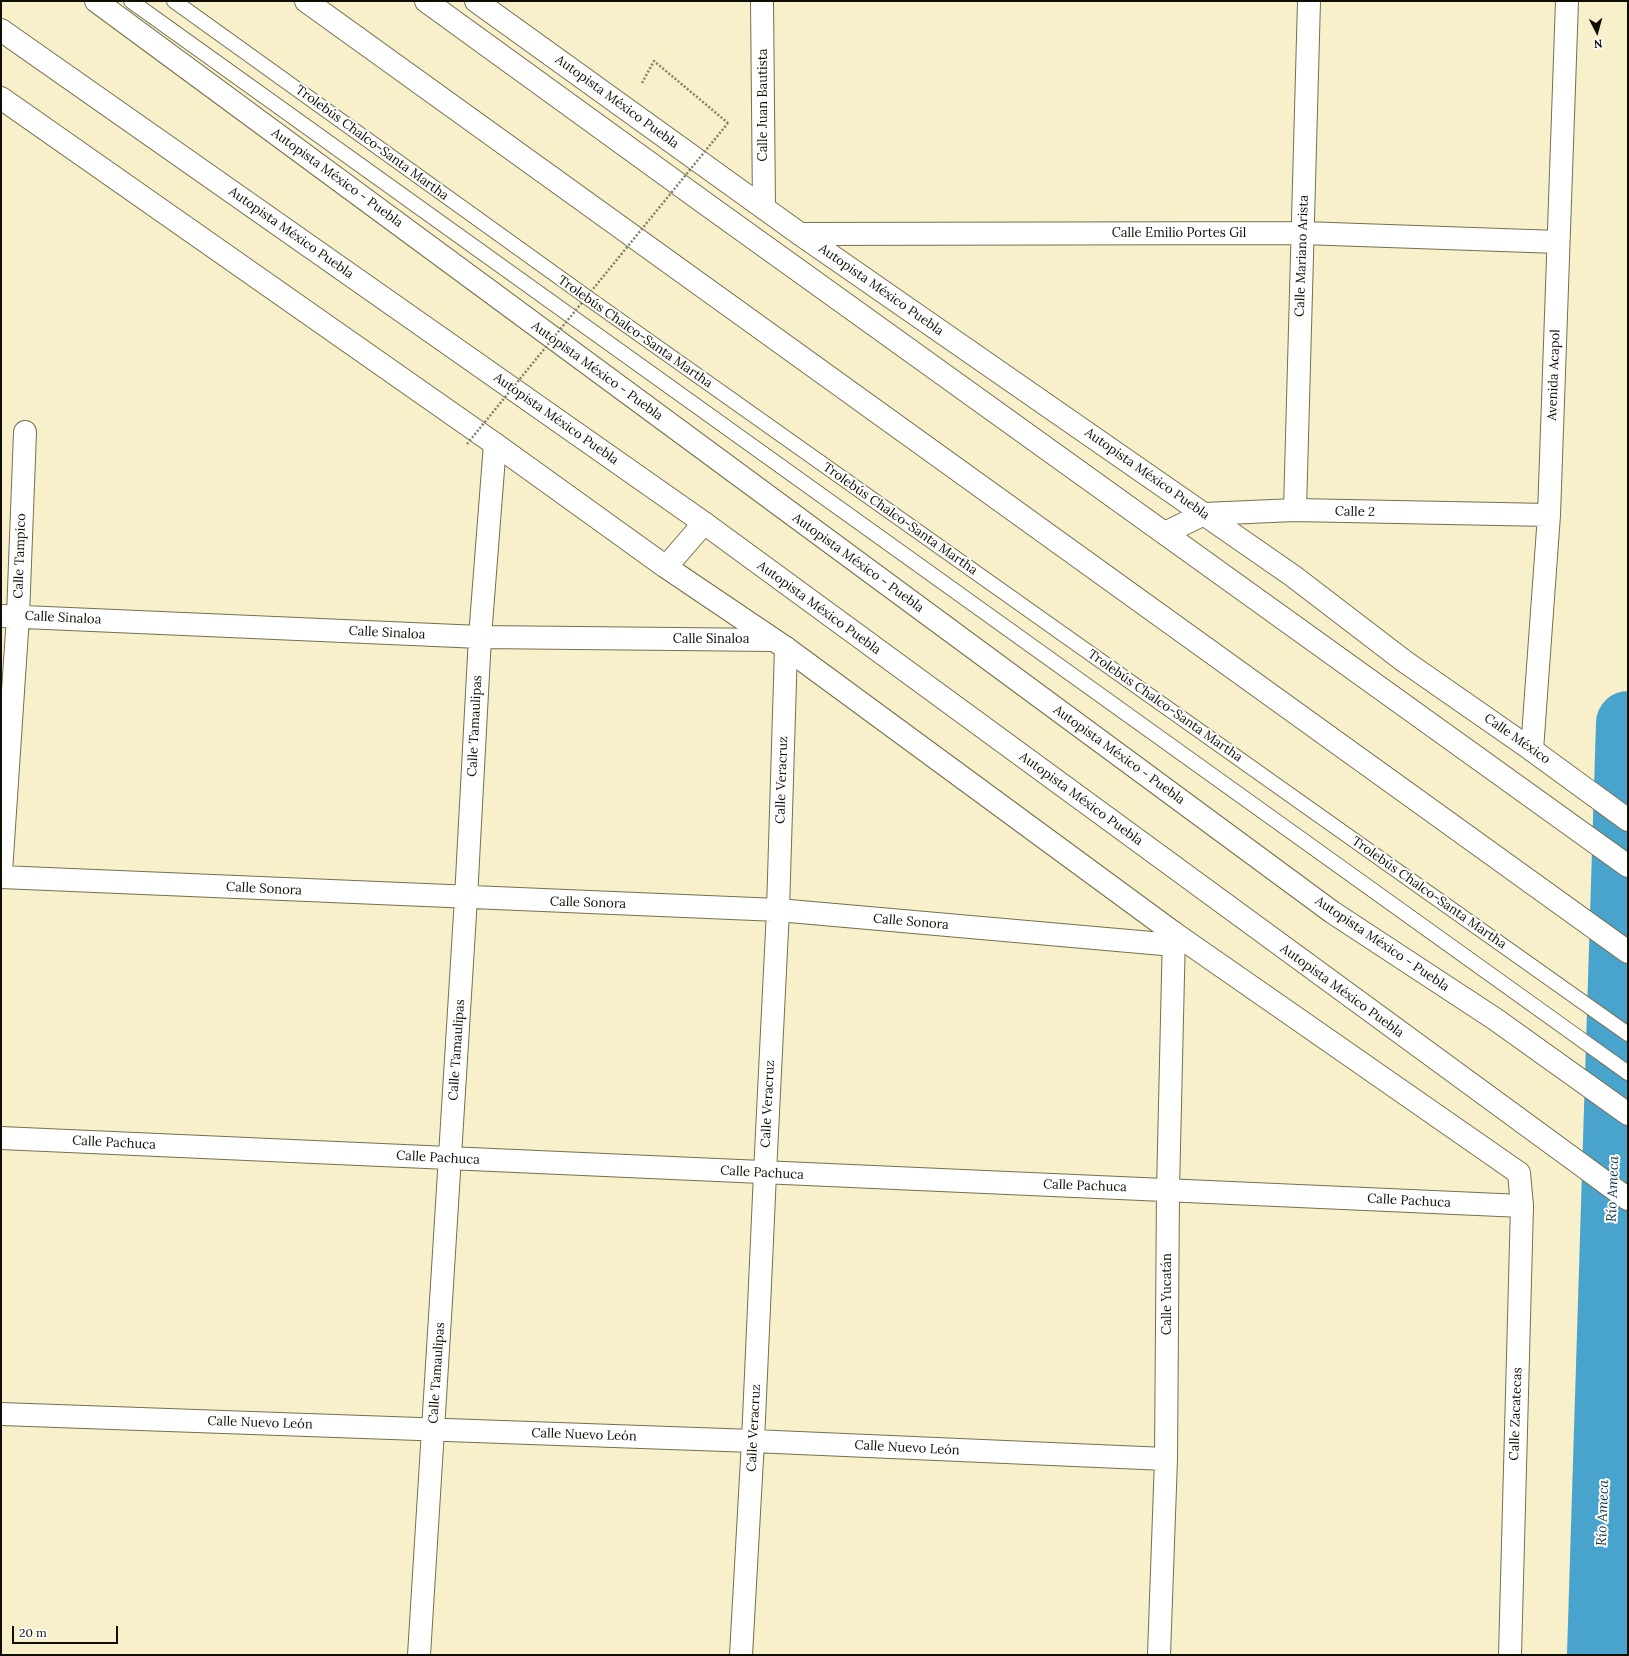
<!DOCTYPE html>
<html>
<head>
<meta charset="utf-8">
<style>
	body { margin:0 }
	#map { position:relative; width:1629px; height:1656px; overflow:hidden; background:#f7f0cb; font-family:Lora,serif }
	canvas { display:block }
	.frame { position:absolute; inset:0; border:2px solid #100d03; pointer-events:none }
	.north { position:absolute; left:1577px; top:12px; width:40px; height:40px; -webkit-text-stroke:3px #fff; paint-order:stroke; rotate:174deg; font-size:11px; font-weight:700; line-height:16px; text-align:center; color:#100d03 }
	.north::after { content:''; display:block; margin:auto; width:14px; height:18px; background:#100d03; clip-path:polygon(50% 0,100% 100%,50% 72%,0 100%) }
	.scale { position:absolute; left:12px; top:1626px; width:106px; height:18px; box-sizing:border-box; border:2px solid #100d03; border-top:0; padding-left:5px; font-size:12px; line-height:14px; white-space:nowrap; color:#100d03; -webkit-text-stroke:3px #fff; paint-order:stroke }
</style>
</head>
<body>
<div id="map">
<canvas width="1629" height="1656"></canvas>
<div class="frame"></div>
<div class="north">N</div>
<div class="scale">20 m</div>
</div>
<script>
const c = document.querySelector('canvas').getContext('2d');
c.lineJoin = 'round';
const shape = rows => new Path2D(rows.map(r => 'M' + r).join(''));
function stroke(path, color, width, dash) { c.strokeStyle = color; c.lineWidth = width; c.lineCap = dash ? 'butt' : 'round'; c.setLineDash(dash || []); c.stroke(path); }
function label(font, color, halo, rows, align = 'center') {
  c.font = font + ' Lora,serif'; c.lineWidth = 4; c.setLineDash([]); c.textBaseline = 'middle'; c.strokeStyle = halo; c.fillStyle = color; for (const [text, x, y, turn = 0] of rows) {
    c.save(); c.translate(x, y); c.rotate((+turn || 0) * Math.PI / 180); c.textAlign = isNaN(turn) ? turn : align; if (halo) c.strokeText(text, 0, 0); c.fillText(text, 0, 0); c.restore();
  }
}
const river = shape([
	[1599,1655,1628,723]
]);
const path = shape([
	[642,83,654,61,728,123]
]);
const service = shape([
	[131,1,1628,1073],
	[174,1,595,303,1628,1034]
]);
const minor = shape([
	[762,1,764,208],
	[800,234,1303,233,1558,242],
	[1295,510,1309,1],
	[1165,533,1204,514,1295,510,1549,515],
	[1,616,480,637,773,640],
	[1532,750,1549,515,1567,1],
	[1,872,18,616,25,432],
	[1,877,778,910,1174,945],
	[1,1138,1522,1206],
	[1,1414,753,1441,1166,1459],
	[419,1655,466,898,480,637,495,444],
	[741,1655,753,1441,765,1173,778,910,786,648],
	[1159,1655,1166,1459,1168,1190,1174,933]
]);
const tertiary = shape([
	[476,1,800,234,1293,576,1404,661,1532,750,1628,820],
	[1,98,495,444,666,567,786,648,1174,933,1519,1173,1522,1206,1510,1655],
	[666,567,704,523]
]);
const trunk = shape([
	[426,1,706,204,1628,866],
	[1,30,704,523,1628,1199]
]);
const motorway = shape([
	[96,1,1332,912,1495,1019,1628,1114],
	[306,1,1628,952]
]);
const pathBridge = shape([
	[467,444,728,123]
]);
const streetNames = [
	["Autopista México Puebla",617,102,36],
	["Calle Juan Bautista",763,105,-90],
	["Trolebús Chalco-Santa Martha",372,143,36],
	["Autopista México - Puebla",337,178,36],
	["Autopista México Puebla",291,233,35],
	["Calle Emilio Portes Gil",1179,233],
	["Calle Mariano Arista",1302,256,-88],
	["Autopista México Puebla",881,290,35],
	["Trolebús Chalco-Santa Martha",635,332,35],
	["Autopista México - Puebla",597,371,36],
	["Avenida Acapol",1554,375,-88],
	["Autopista México Puebla",556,419,35],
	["Autopista México Puebla",1147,474,35],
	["Calle 2",1355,512,1],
	["Trolebús Chalco-Santa Martha",900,519,35],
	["Calle Tampico",20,556,-88],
	["Autopista México - Puebla",858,563,36],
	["Autopista México Puebla",819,608,36],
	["Calle Sinaloa",63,618,3],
	["Calle Sinaloa",387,633,3],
	["Calle Sinaloa",711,639],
	["Trolebús Chalco-Santa Martha",1165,706,35],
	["Calle Tamaulipas",475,726,-87],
	["Calle México",1517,739,35],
	["Autopista México - Puebla",1119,755,36],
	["Calle Veracruz",782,780,-88],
	["Autopista México Puebla",1081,799,36],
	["Calle Sonora",264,889,3],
	["Trolebús Chalco-Santa Martha",1429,893,35],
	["Calle Sonora",588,903,2],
	["Calle Sonora",911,922,5],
	["Autopista México - Puebla",1382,944,34],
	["Autopista México Puebla",1342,991,36],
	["Calle Tamaulipas",457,1050,-86],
	["Calle Veracruz",768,1104,-87],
	["Calle Pachuca",114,1143,3],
	["Calle Pachuca",438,1158,3],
	["Calle Pachuca",762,1173,3],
	["Calle Pachuca",1085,1186,2],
	["Calle Pachuca",1409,1201,3],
	["Calle Yucatán",1167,1294,-90],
	["Calle Tamaulipas",437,1373,-86],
	["Calle Zacatecas",1516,1414,-88],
	["Calle Nuevo León",260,1423,2],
	["Calle Veracruz",754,1428,-87],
	["Calle Nuevo León",584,1435,2],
	["Calle Nuevo León",907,1448,3]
];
const waterNames = [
	["Río Ameca",1613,1189,-88],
	["Río Ameca",1603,1513,-88]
];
stroke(river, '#49a4cd', 64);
stroke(service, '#756f4d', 16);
stroke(minor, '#756f4d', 24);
stroke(tertiary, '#756f4d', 24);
stroke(trunk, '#756f4d', 24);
stroke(motorway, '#756f4d', 24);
stroke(path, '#847f67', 2.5, [2, 2]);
stroke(service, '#fff', 14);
stroke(minor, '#fff', 22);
stroke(tertiary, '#fff', 22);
stroke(trunk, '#fff', 22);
stroke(motorway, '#fff', 22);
stroke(pathBridge, '#847f67', 2.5, [2, 2]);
label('13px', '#100d03', '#fff', streetNames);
label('italic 14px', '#0f3749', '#fff', waterNames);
</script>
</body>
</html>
